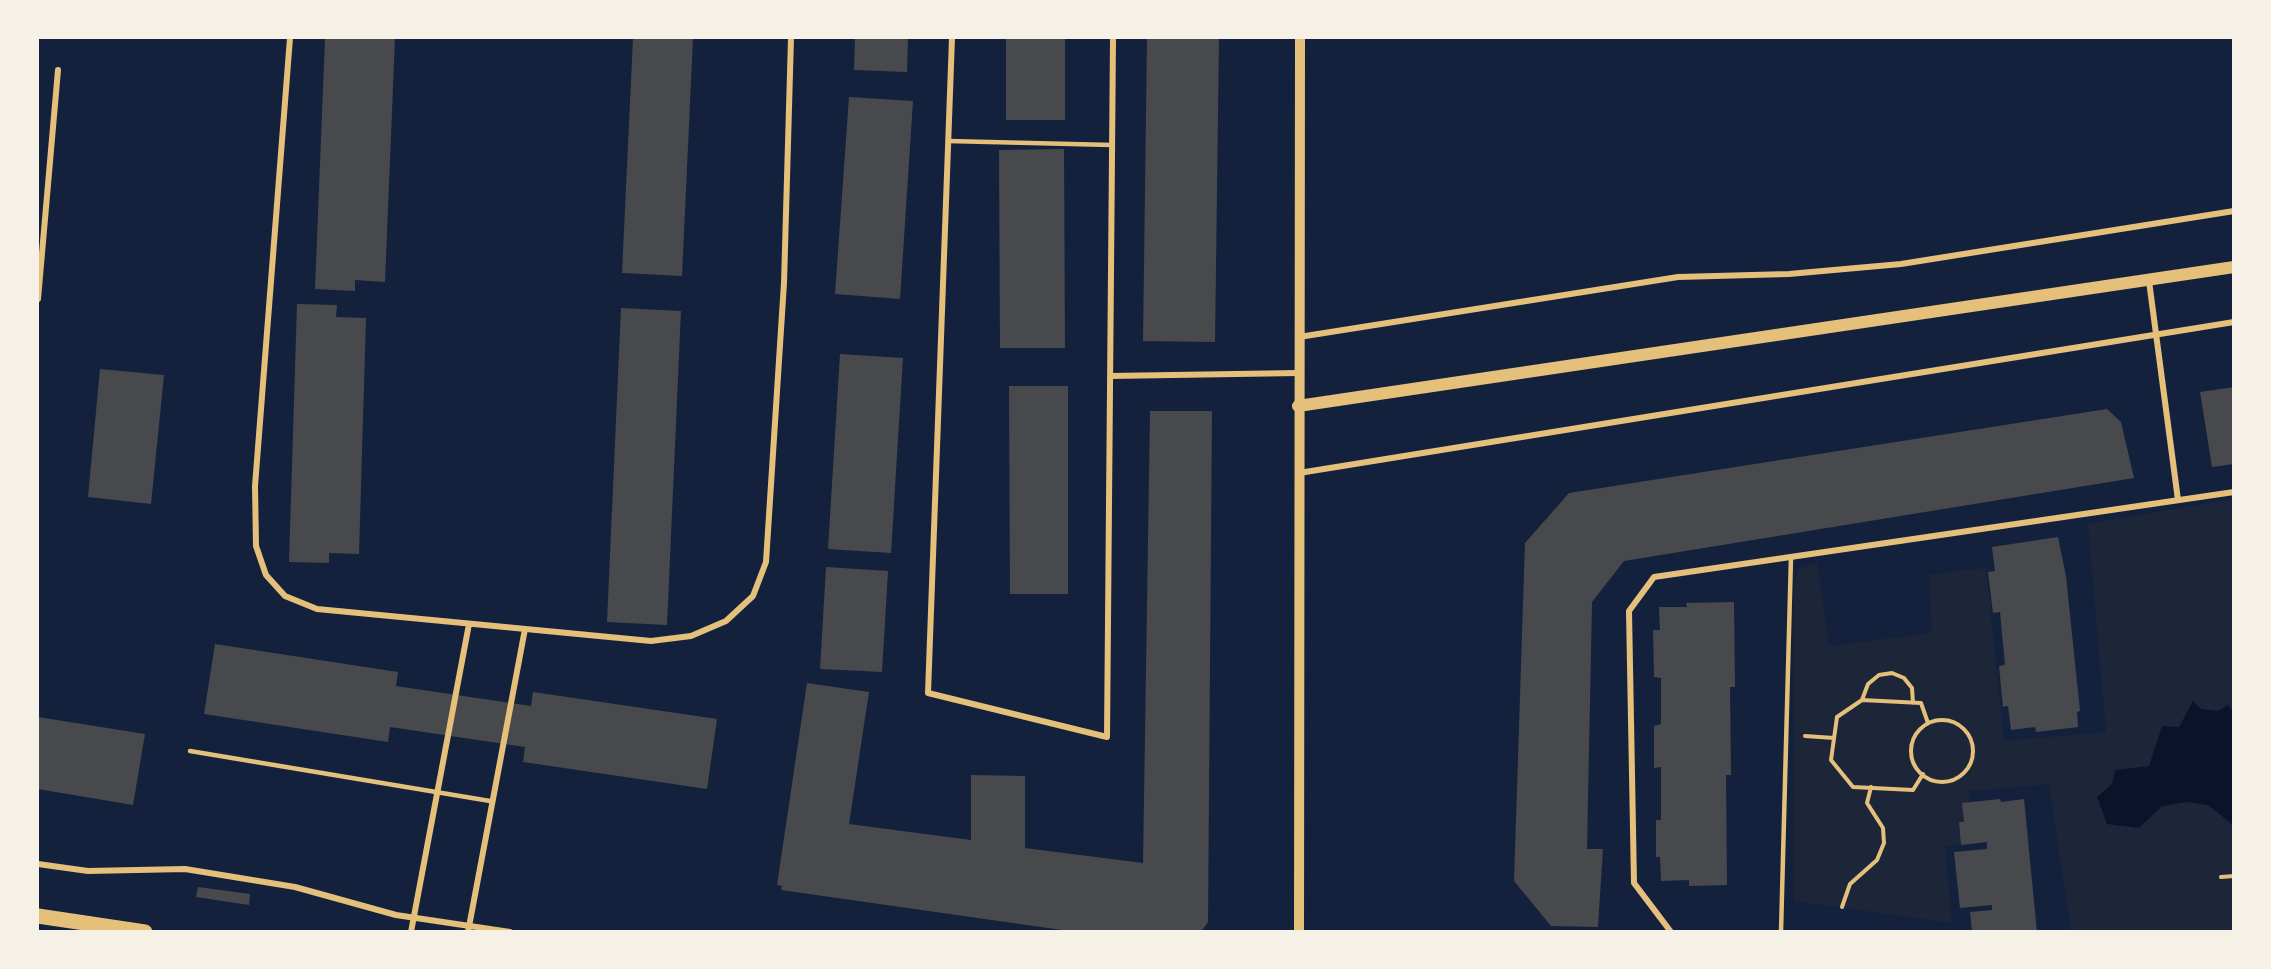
<!DOCTYPE html>
<html>
<head>
<meta charset="utf-8">
<style>
	body { margin:0 }
	#map { position:relative; width:2271px; height:969px; overflow:hidden; background:#14213d; font-family:Spectral,serif }
	canvas { display:block }
	.frame { position:absolute; inset:0; border:39px solid #f6f1e7; pointer-events:none }
</style>
</head>
<body>
<div id="map">
<canvas width="2271" height="969"></canvas>
<div class="frame"></div>
</div>
<script>
const c = document.querySelector('canvas').getContext('2d');
c.lineJoin = 'round';
function fillPath(path, color) { c.fillStyle = color; c.fill(path, 'evenodd'); }
const shape = rows => new Path2D(rows.map(r => 'M' + r).join(''));
function stroke(path, color, width, dash) { c.strokeStyle = color; c.lineWidth = width; c.lineCap = dash ? 'butt' : 'round'; c.setLineDash(dash || []); c.stroke(path); }
const green = shape([
	[2233,499,2233,931,2071,931,2049,784,1969,791,1972,842,1945,846,1952,923,1794,901,1794,591,1798,569,1817,562,1829,646,1932,633,1929,575,1986,568,2004,741,2106,732,2088,524]
]);
const water = shape([
	[2193,701,2201,709,2218,711,2228,705,2233,712,2233,825,2208,805,2186,802,2162,806,2139,828,2107,824,2097,797,2112,784,2115,770,2149,766,2162,726,2179,727]
]);
const building = shape([
	[325,38,395,38,385,282,355,280,355,291,315,289],
	[633,38,693,38,682,276,622,273],
	[855,38,908,38,907,72,854,70],
	[1006,38,1065,38,1065,120,1006,120],
	[1147,38,1219,38,1215,342,1143,341],
	[849,97,913,101,900,299,835,294],
	[1064,149,1065,348,1000,348,999,150],
	[297,304,337,305,336,317,366,318,359,554,329,553,329,563,289,562],
	[621,308,681,311,667,625,607,622],
	[840,354,903,358,891,553,828,549],
	[100,369,164,375,151,504,88,497],
	[1009,386,1068,386,1068,594,1010,594],
	[2234,387,2234,464,2212,467,2200,392],
	[2107,409,2121,422,2134,478,1624,561,1592,602,1587,849,1603,849,1598,927,1551,926,1514,881,1525,543,1569,493],
	[1150,411,1212,411,1208,922,1201,932,1076,932,781,890,782,886,777,885,807,683,869,692,849,824,971,840,971,775,1025,776,1025,848,1143,863],
	[2058,537,2066,576,2080,711,2077,712,2078,727,2036,732,2035,727,2011,730,2008,706,2003,707,1999,666,2005,665,2000,612,1993,613,1988,572,1995,571,1992,547],
	[826,567,888,571,882,672,820,669],
	[1734,602,1735,687,1730,687,1731,775,1726,775,1727,885,1689,886,1689,880,1661,881,1660,857,1656,857,1656,820,1661,820,1661,767,1654,768,1654,726,1661,724,1661,678,1654,677,1653,630,1660,630,1659,607,1687,607,1686,603],
	[215,644,398,672,396,686,531,706,533,692,717,719,707,789,523,762,525,747,390,727,388,742,204,714],
	[38,717,145,734,133,805,38,789],
	[2000,799,2001,802,2024,799,2037,932,1972,932,1970,912,1992,910,1992,905,1960,908,1954,852,1987,849,1987,842,1961,845,1959,822,1964,822,1962,803],
	[198,887,250,894,249,905,196,897]
]);
const path = shape([
	[1862,700,1868,684,1879,675,1892,673,1904,678,1912,688,1913,703],
	'1911 751a31 31 0 1 1 62 0a31 31 0 1 1-62 0Z',
	[1805,736,1834,738],
	[1923,774,1913,790,1853,787,1831,760,1837,717,1862,700,1921,703,1928,723],
	[2221,877,2234,876],
	[1842,907,1850,884,1877,860,1884,843,1883,828,1867,803,1871,787]
]);
const service = shape([
	[948,141,1112,145],
	[190,751,490,801],
	[1781,932,1791,557]
]);
const minor = shape([
	[290,38,255,486,256,546,266,575,285,596,317,609,651,641,691,636,726,621,753,596,766,562,784,283,791,38],
	[952,38,928,693,1107,737,1113,38],
	[2149,281,2178,500],
	[38,299,58,70],
	[1299,337,1678,277,1789,274,1901,264,2234,211],
	[1110,376,1298,373],
	[1299,473,2234,322],
	[38,864,88,871,185,869,295,887,396,915,510,932],
	[411,932,469,624],
	[468,932,525,629],
	[1671,932,1634,883,1629,611,1654,577,2234,492]
]);
const tertiary = shape([
	[1299,932,1300,38]
]);
const secondary = shape([
	[1298,406,2234,267]
]);
const primary = shape([
	[38,916,145,932]
]);
fillPath(green, '#1d2539');
fillPath(water, '#0b132b');
fillPath(building, '#48494c');
stroke(path, '#e5c07b', 4);
stroke(service, '#e5c07b', 4.5);
stroke(minor, '#e5c07b', 6);
stroke(tertiary, '#e5c07b', 10);
stroke(secondary, '#e5c07b', 12);
stroke(primary, '#e5c07b', 15);
</script>
</body>
</html>
